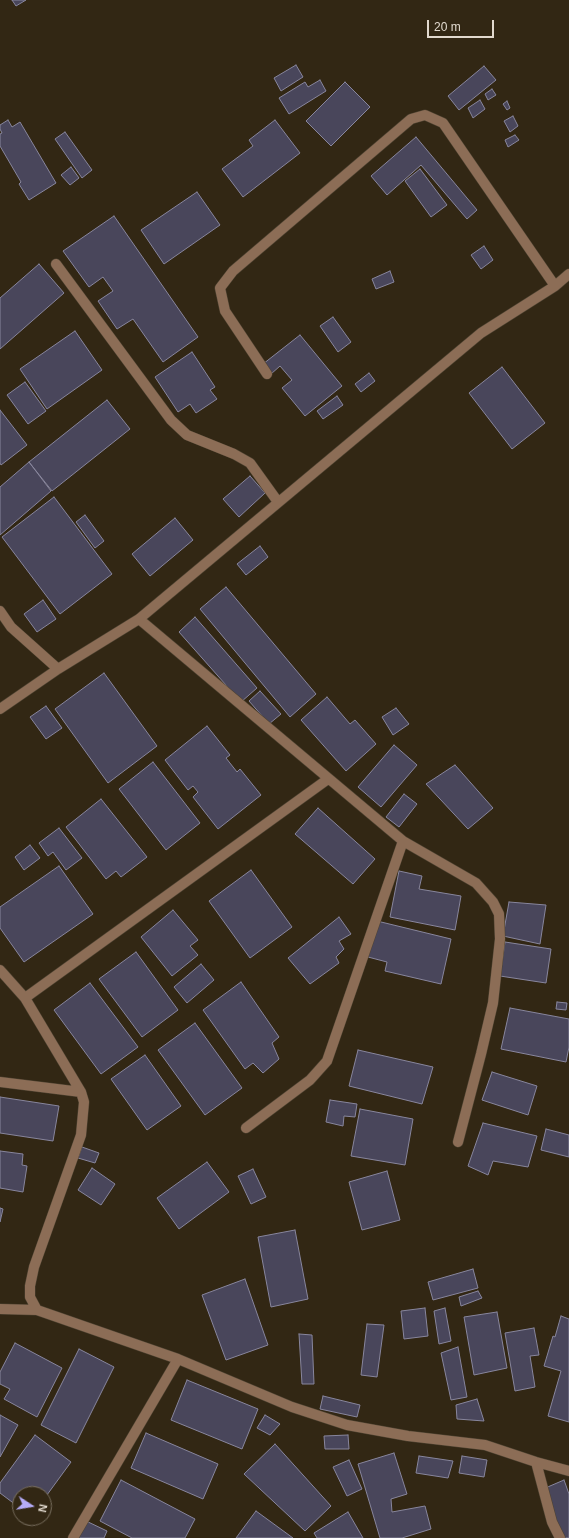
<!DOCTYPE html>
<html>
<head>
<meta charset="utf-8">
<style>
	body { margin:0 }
	#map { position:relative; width:569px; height:1538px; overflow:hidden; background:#322714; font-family:Arial,sans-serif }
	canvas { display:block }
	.north { position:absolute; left:12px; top:1486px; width:40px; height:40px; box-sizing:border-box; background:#322714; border:1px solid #786e5e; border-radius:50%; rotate:102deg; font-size:11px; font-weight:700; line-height:16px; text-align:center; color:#e1d9ce }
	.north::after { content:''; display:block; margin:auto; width:14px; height:18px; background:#b5acf8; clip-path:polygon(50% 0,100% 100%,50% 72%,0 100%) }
	.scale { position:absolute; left:427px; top:20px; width:67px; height:18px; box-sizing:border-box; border:2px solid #e1d9ce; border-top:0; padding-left:5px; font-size:12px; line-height:14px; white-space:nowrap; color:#e1d9ce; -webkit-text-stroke:3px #322714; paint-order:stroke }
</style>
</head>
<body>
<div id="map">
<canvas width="569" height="1538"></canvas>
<div class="north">N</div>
<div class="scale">20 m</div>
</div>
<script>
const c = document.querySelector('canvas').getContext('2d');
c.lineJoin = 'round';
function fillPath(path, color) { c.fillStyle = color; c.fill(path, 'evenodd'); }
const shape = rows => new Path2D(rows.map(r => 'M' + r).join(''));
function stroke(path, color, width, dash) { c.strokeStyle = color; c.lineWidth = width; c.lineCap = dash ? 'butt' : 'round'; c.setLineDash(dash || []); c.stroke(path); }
const building = shape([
	[12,0,26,0,16,6,12,0],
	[296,65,303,77,281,91,274,78,296,65],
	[484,66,496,80,459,110,448,96,484,66],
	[320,80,326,91,289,114,279,98,305,82,308,87,320,80],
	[345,82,370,107,331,146,306,121,345,82],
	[492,89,496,95,488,100,485,94,492,89],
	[480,100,485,109,473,118,468,108,480,100],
	[507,101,510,108,507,110,503,104,507,101],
	[513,116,518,126,510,132,504,121,513,116],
	[8,120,12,127,20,122,56,183,29,200,19,184,21,182,0,146,0,134,2,133,0,129,0,125,8,120],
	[275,120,300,153,243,197,222,169,253,146,249,140,275,120],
	[65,132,92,170,82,178,55,139,65,132],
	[515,135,519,140,508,147,505,140,515,135],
	[416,137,477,210,467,219,421,165,387,195,371,176,416,137],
	[71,167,79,178,70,185,61,175,71,167],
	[420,169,447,205,431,217,405,181,420,169],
	[197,192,220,225,164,264,141,230,197,192],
	[114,216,198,337,163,362,133,319,117,329,98,301,113,291,103,277,89,287,63,251,114,216],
	[484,246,493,260,481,269,471,255,484,246],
	[39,264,64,293,0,349,0,298,39,264],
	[390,271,394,282,376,289,372,279,390,271],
	[333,317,351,342,338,352,320,326,333,317],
	[75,331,102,370,47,409,20,369,75,331],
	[300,335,342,386,305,416,282,388,292,380,280,366,271,374,263,364,300,335],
	[192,352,215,387,210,390,217,399,196,413,190,404,178,412,155,377,192,352],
	[502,367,545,423,512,449,469,393,502,367],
	[369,373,375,381,361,392,355,384,369,373],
	[25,382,46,411,28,424,7,395,25,382],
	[337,396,343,405,323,419,317,411,337,396],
	[107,400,130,429,52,491,29,462,107,400],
	[0,410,27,445,1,465,0,463,0,410],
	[29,462,51,491,0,535,0,487,29,462],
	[250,476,265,493,239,517,223,499,250,476],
	[54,497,112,574,60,614,2,537,54,497],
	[85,515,104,541,95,548,76,522,85,515],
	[175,518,193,540,150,576,132,554,175,518],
	[260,546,268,557,246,575,237,564,260,546],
	[226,587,316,694,290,717,200,609,226,587],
	[43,600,56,619,37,632,24,614,43,600],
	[195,617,257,688,241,702,179,632,195,617],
	[104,673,157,746,108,783,55,709,104,673],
	[260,691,281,714,269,724,249,701,260,691],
	[327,697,350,724,355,720,376,744,346,771,301,720,327,697],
	[46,706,62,728,46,739,30,717,46,706],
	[396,708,409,724,393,735,382,717,396,708],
	[207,726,230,755,226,758,237,772,240,769,261,795,218,829,193,797,198,792,193,786,188,790,165,760,207,726],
	[394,745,417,765,381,807,358,787,394,745],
	[153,762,200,823,166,850,119,789,153,762],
	[455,765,493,808,468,829,426,784,455,765],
	[404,794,417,804,399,827,386,817,404,794],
	[101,799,147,857,121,877,116,871,106,879,66,827,101,799],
	[318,808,375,859,353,884,295,834,318,808],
	[59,828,82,858,66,870,53,852,48,856,39,843,59,828],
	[30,845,40,858,24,870,15,857,30,845],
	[59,866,93,914,24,962,0,928,0,907,59,866],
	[251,870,292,927,250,958,209,901,251,870],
	[399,871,422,876,419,889,461,896,455,930,390,917,399,871],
	[509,902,546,905,540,944,503,936,509,902],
	[173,910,198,940,190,946,198,955,172,976,141,937,173,910],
	[339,917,351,934,339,941,344,949,336,957,339,963,310,984,288,958,339,917],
	[377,921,451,939,441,984,385,971,387,962,368,957,377,921],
	[505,942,551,949,546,983,500,976,505,942],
	[136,952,178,1010,142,1037,99,979,136,952],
	[201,964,214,980,187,1003,174,987,201,964],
	[241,982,279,1037,272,1043,279,1059,263,1073,253,1063,245,1069,203,1010,241,982],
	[90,983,138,1047,101,1074,54,1010,90,983],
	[557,1002,567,1003,566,1010,556,1009,557,1002],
	[510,1008,569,1019,569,1047,566,1062,501,1049,510,1008],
	[195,1023,242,1088,205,1115,158,1050,195,1023],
	[358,1050,433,1067,422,1104,349,1086,358,1050],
	[145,1055,181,1106,147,1130,111,1079,145,1055],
	[492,1072,537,1086,528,1115,482,1100,492,1072],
	[0,1097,59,1106,53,1141,0,1133,0,1097],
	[330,1100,357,1104,355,1117,344,1116,343,1126,326,1122,330,1100],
	[360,1109,413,1119,405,1165,351,1156,360,1109],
	[483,1123,537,1136,528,1167,493,1161,488,1175,468,1166,483,1123],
	[546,1129,569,1135,569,1157,541,1150,546,1129],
	[82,1147,99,1153,95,1163,78,1158,82,1147],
	[0,1151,23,1154,22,1165,27,1166,23,1192,0,1188,0,1151],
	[207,1162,229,1192,179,1229,157,1198,207,1162],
	[92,1168,115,1184,101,1205,78,1190,92,1168],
	[253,1169,266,1197,251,1204,238,1176,253,1169],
	[387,1171,400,1220,362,1230,349,1182,387,1171],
	[0,1208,3,1209,0,1222,0,1208],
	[295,1230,308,1299,271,1307,258,1237,295,1230],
	[473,1269,478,1288,433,1300,428,1282,473,1269],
	[245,1279,268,1345,226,1360,202,1295,245,1279],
	[478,1291,482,1298,461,1306,459,1297,478,1291],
	[425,1308,428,1336,404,1339,401,1311,425,1308],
	[445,1308,451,1341,439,1344,434,1311,445,1308],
	[497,1312,507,1368,474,1375,464,1317,497,1312],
	[561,1316,569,1319,569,1422,548,1416,561,1371,544,1366,553,1336,555,1337,561,1316],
	[367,1324,384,1325,377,1377,361,1375,367,1324],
	[534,1328,539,1355,530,1356,535,1387,515,1391,505,1333,534,1328],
	[299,1334,312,1335,314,1384,302,1384,299,1334],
	[15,1343,62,1368,37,1417,4,1399,10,1389,0,1384,0,1372,15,1343],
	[458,1347,467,1397,451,1400,441,1353,458,1347],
	[79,1349,114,1367,76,1443,41,1425,79,1349],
	[187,1380,258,1409,242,1449,171,1420,187,1380],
	[323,1396,360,1405,357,1417,320,1409,323,1396],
	[477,1399,484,1421,457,1419,456,1405,477,1399],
	[0,1415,18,1425,0,1457,0,1415],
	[265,1415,280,1424,270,1435,257,1428,265,1415],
	[146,1433,218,1464,203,1499,131,1468,146,1433],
	[35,1435,71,1462,44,1499,44,1494,20,1494,20,1508,0,1493,0,1483,35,1435],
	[348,1435,349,1449,325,1449,324,1436,348,1435],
	[275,1444,331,1506,305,1531,244,1474,275,1444],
	[394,1453,407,1494,391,1499,392,1512,425,1506,431,1529,402,1538,380,1538,358,1464,394,1453],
	[419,1456,453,1461,448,1478,416,1473,419,1456],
	[462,1456,487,1460,484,1477,459,1473,462,1456],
	[349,1460,362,1489,347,1496,333,1467,349,1460],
	[121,1480,195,1519,185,1538,132,1538,100,1521,121,1480],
	[564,1480,569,1494,569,1538,563,1538,543,1489,564,1480],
	[256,1511,293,1538,236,1538,256,1511],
	[348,1512,363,1538,317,1538,314,1533,348,1512],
	[84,1520,107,1531,104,1538,75,1538,84,1520]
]);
const minor = shape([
	[56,264,171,420,187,435,234,454,250,463,278,502],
	[267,374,225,311,220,288,233,271,411,119,425,115,443,123,555,286],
	[0,611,11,627,58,669],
	[139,619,403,841,476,883,493,902,499,914,500,939,493,1003,481,1054,458,1142],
	[0,709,58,669,139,619,481,333,555,286,569,274],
	[0,970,25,998,81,1092,84,1102,81,1135,34,1267,30,1286,30,1297,37,1310],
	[25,998,328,779],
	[0,1082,81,1092],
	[246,1128,310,1080,327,1061,403,841],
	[0,1309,37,1310,178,1359,292,1407,347,1425,408,1436,485,1445,536,1462,569,1471],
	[536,1462,552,1522,560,1538],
	[73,1538,178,1359]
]);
fillPath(building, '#49465b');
stroke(building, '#88869d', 1);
stroke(minor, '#4e4332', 11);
stroke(minor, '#8c6d56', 10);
</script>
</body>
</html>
